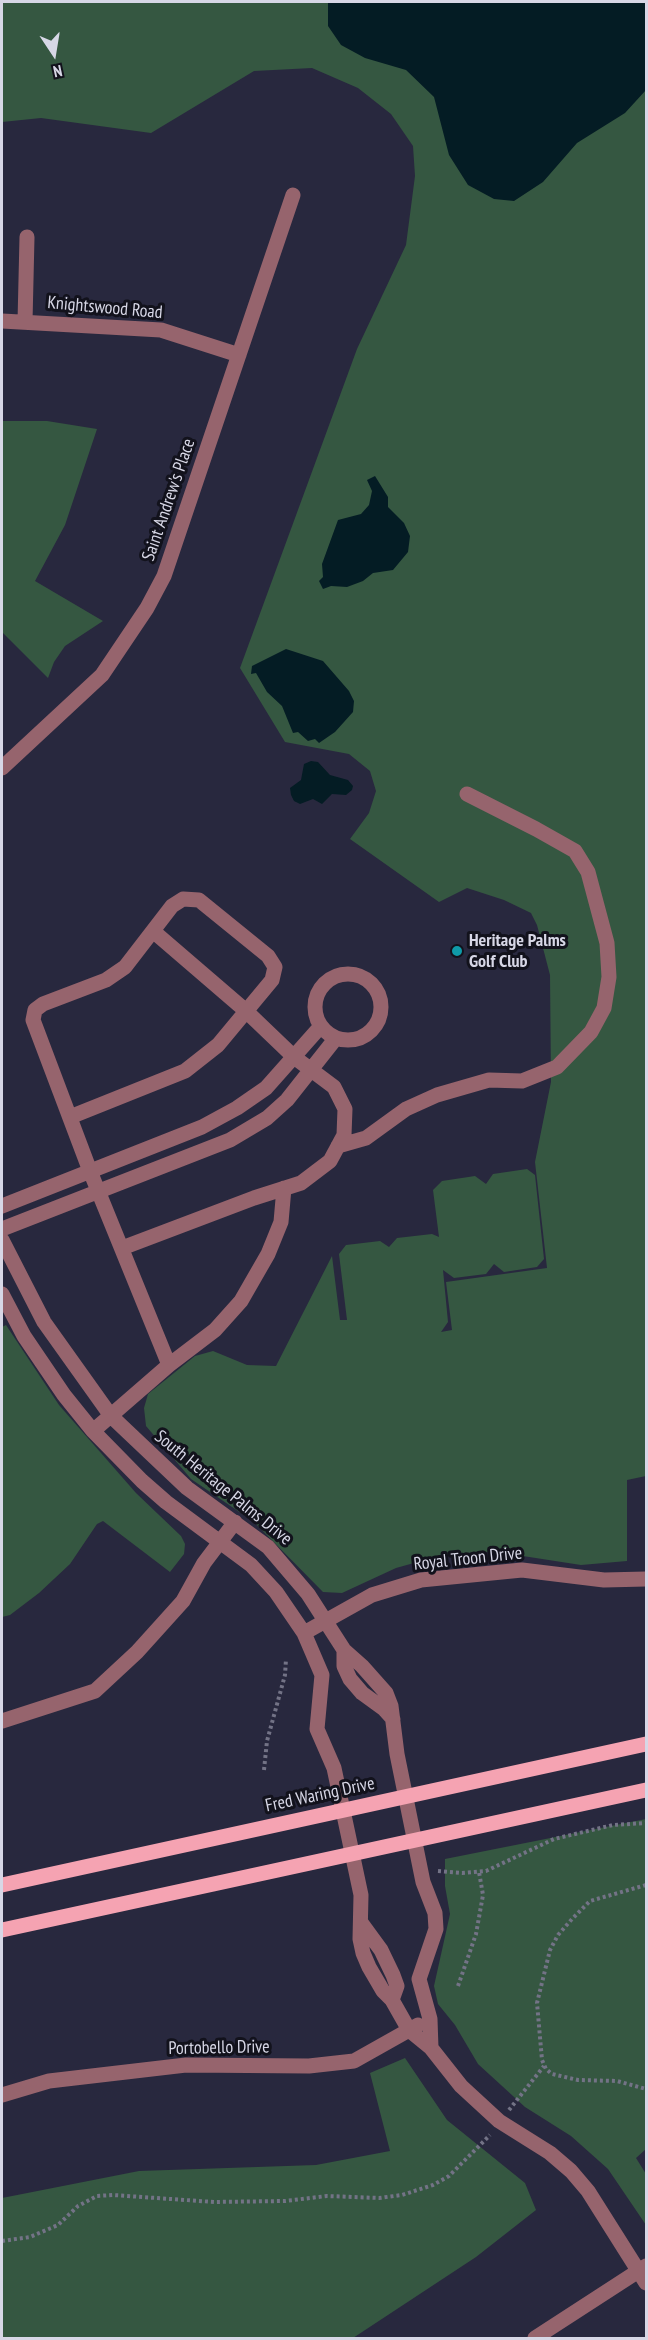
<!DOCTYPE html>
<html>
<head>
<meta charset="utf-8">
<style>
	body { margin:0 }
	#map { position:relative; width:648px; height:2340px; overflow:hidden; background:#28283e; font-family:"PT Sans Narrow",sans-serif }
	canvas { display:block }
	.frame { position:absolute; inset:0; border:3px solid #d7d7e6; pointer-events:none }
	.north { position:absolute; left:24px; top:24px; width:60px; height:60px; -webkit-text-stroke:4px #12121c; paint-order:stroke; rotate:168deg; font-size:16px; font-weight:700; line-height:24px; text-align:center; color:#d7d7e6 }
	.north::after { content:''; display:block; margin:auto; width:21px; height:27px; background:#d7d7e6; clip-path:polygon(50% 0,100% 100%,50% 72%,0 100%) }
</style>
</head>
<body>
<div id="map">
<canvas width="648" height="2340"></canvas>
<div class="frame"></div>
<div class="north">N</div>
</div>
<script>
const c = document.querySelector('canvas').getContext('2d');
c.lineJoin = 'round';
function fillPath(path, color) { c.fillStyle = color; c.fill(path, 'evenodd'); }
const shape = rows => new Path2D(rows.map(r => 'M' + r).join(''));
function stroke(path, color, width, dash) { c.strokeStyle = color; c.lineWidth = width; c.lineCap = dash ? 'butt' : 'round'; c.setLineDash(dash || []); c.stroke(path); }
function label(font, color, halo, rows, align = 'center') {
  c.font = font + ' "PT Sans Narrow",sans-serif'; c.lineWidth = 6; c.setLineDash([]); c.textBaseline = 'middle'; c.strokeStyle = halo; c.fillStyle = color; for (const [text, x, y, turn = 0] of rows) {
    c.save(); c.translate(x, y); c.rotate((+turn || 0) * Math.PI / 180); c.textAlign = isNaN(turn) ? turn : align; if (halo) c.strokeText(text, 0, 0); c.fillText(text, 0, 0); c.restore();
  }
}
const green = shape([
	[2,2,646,2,646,1476,627,1480,627,1561,581,1565,497,1552,474,1552,432,1558,396,1568,342,1593,323,1592,254,1522,191,1479,146,1426,144,1408,148,1394,195,1356,213,1351,247,1365,276,1366,332,1256,340,1320,347,1320,339,1254,346,1245,380,1241,389,1247,397,1238,432,1234,439,1237,433,1190,442,1181,475,1176,486,1184,493,1174,527,1169,535,1175,544,1259,537,1267,504,1272,494,1264,486,1274,454,1278,443,1270,448,1322,441,1332,452,1330,446,1282,547,1268,535,1162,551,1082,550,975,537,925,531,913,504,900,467,888,439,902,350,839,369,813,376,791,370,771,349,754,285,742,240,668,357,349,406,245,415,176,413,146,391,114,358,88,312,68,254,71,151,133,41,118,2,122],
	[2,421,47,421,97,429,65,525,35,581,103,621,65,646,54,662,48,678,2,632],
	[6,1325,59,1405,136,1493,181,1536,185,1544,184,1554,170,1572,103,1521,97,1524,70,1564,39,1593,10,1615,2,1617,2,1327],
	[646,1819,646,2149,636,2158,646,2174,646,2225,608,2169,571,2136,525,2107,478,2064,455,2025,438,2004,434,1986,450,1914,445,1886,445,1859],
	[405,2058,447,2120,525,2183,536,2210,476,2257,353,2338,2,2338,2,2198,139,2171,316,2165,390,2151,370,2073]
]);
const water = shape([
	[328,2,646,2,646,90,625,113,577,143,543,182,514,201,494,199,468,185,449,155,434,97,406,70,365,58,341,45,328,26],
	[375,476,388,497,388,507,404,523,410,536,408,552,393,570,373,573,363,581,347,587,331,586,323,589,319,581,323,577,322,564,338,520,361,514,369,505,372,491,367,480],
	[286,649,323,661,349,691,354,701,353,712,335,732,319,743,315,739,308,741,298,732,293,733,282,706,267,692,256,673,251,674,252,666],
	[311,761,318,762,330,775,348,780,353,786,352,790,346,795,332,794,322,804,313,799,300,804,294,801,291,795,290,788,301,780,304,764]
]);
const path = shape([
	[264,1770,267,1741,285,1675,286,1659],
	[438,1871,462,1873,486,1871,554,1839,613,1825,646,1823],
	[646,1885,590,1901,572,1919,558,1935,550,1950,537,2003,542,2060,546,2069,552,2074,578,2080,617,2081,646,2089],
	[458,1986,476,1934,483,1895,479,1872],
	[509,2110,544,2066],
	[2,2241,30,2237,58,2225,78,2206,97,2196,113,2195,214,2202,285,2201,327,2196,379,2198,402,2195,433,2185,449,2176,490,2135]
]);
const minor = shape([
	[2,321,161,330,239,355],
	[25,322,27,237],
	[2,768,102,675,147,608,164,576,293,195],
	'315 1007a33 33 0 1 1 66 0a33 33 0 1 1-66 0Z',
	[70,1117,185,1071,218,1045,272,980,275,967,268,956,199,900,183,899,172,906,125,967,106,980,43,1004,35,1010,33,1020,90,1171,169,1365,93,1431],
	[338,1146,366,1138,406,1109,437,1095,489,1080,522,1081,557,1067,591,1032,604,1008,609,977,607,943,588,872,575,851,536,829,467,794],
	[2,1206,202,1127,237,1108,266,1088,321,1026],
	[2,1229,230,1140,267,1118,287,1100,336,1038],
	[2,1240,44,1322,111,1416,187,1488,268,1547,308,1594,344,1650,362,1666,386,1693,391,1706,397,1754,423,1882,435,1913,436,1929,419,1979,430,2019,431,2048],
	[122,1248,254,1198,301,1183,330,1161,344,1135,345,1109,334,1087,294,1057,246,1011,153,931],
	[2,1294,24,1336,64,1395,93,1431,142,1481,166,1502,251,1565,276,1592,304,1633,322,1675,317,1729,334,1768,361,1895,360,1939,363,1953,369,1967,383,1991,392,2000,409,2030,431,2048,461,2086,499,2121,550,2153,571,2171,588,2191,646,2283],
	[169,1365,215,1330,241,1301,268,1254,281,1222,284,1188],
	[304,1633,372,1595,421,1580,522,1570,604,1580,646,1579],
	[344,1650,344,1666,350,1679,362,1693,384,1709,393,1719],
	[2,1721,95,1691,137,1652,183,1601,204,1563,235,1522],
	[362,1924,381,1950,393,1975,397,1986,392,2000],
	[2,2095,49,2081,186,2065,309,2066,354,2061,418,2025],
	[535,2338,646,2266]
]);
const major = shape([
	[2,1885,646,1744],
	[2,1930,646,1790]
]);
const markers = [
	[457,951,6,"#0f9aa8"]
];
const streetNames = [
	["Knightswood Road",105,308,5],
	["Saint Andrew's Place",169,500,-71],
	["South Heritage Palms Drive",223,1488,39],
	["Royal Troon Drive",468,1559,-6],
	["Fred Waring Drive",320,1795,-12],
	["Portobello Drive",219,2048,-1]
];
const poiNames = [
	["Heritage Palms",469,941],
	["Golf Club",469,962]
];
fillPath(green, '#355741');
fillPath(water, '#041c24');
stroke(path, '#737386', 4, [3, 3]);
stroke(minor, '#96646d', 15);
stroke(major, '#f5a3b2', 15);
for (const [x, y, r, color] of markers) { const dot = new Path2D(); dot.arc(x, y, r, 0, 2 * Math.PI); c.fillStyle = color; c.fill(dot); stroke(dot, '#12121c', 2); }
label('18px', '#d7d7e6', '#12121c', streetNames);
label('bold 18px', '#d7d7e6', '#12121c', poiNames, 'left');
</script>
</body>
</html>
